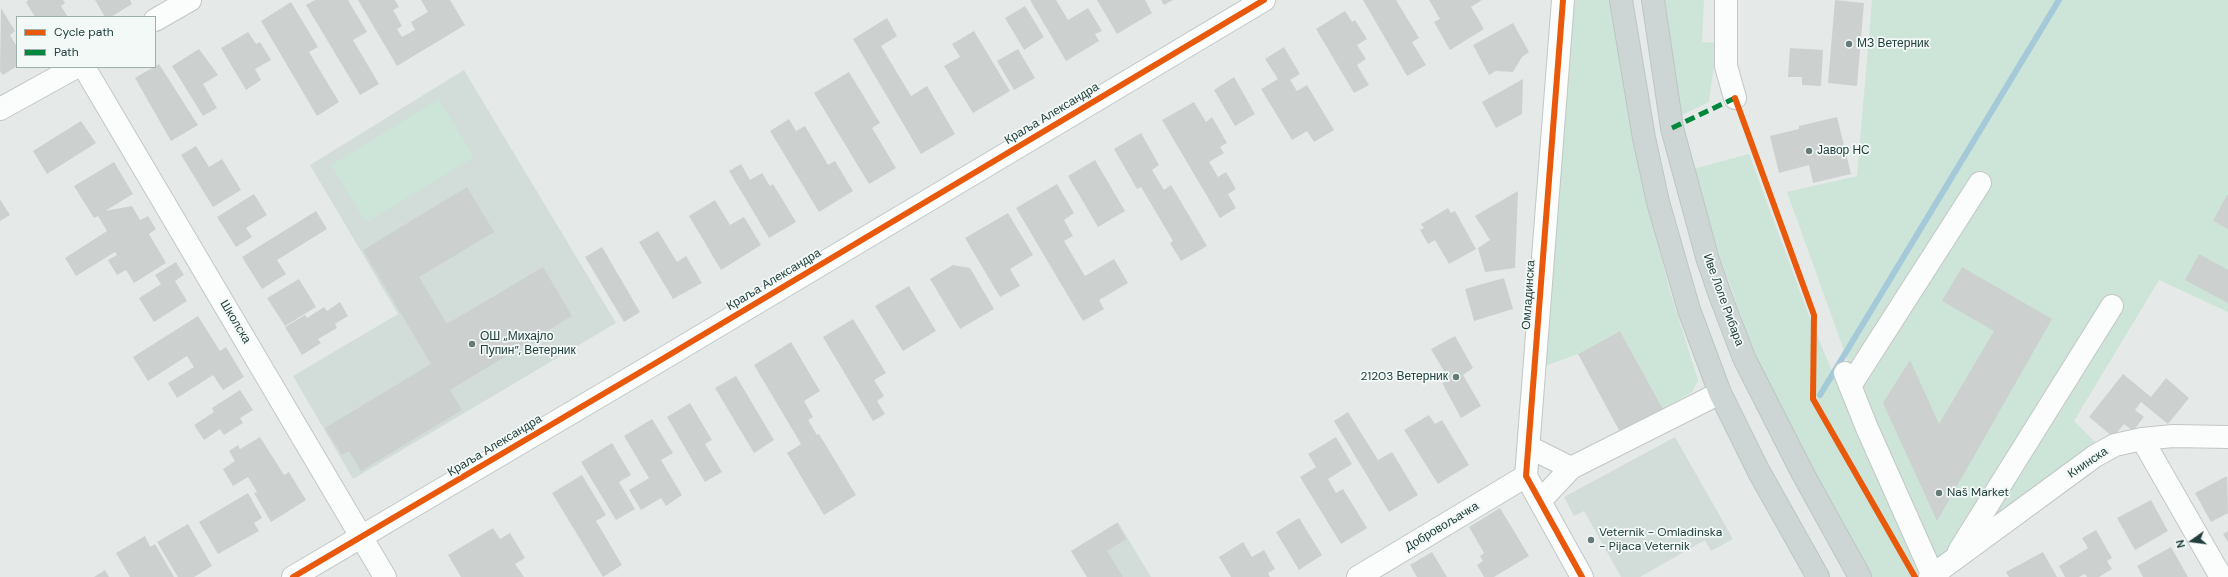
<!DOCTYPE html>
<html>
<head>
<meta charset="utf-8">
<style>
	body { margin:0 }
	#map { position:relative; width:2228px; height:577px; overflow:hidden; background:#e5eae9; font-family:"DM Sans",sans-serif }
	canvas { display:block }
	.legend { position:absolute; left:16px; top:16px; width:140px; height:52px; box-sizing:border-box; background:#f3f9f7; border:1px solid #9fafac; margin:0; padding:5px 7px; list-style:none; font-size:12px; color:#213f3c }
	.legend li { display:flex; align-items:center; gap:8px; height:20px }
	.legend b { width:20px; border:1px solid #9fafac }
	.north { position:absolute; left:2172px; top:521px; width:40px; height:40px; -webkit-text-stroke:3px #f3f9f7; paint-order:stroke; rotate:256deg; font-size:11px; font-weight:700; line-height:16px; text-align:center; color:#213f3c }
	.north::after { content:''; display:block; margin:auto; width:14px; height:18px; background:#213f3c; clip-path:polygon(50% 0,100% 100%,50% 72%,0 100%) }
</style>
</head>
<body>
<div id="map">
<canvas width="2228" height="577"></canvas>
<ul class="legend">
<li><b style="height:5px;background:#e8590c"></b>Cycle path</li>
<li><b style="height:5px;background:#00873e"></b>Path</li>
</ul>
<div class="north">N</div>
</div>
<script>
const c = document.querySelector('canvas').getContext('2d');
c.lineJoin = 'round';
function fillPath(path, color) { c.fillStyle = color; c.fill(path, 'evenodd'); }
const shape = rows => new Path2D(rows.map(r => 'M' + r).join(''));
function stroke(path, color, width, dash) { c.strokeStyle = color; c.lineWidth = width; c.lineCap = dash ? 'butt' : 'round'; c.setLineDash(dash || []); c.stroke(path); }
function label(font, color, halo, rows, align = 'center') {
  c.font = font + ' "DM Sans",sans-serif'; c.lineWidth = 3.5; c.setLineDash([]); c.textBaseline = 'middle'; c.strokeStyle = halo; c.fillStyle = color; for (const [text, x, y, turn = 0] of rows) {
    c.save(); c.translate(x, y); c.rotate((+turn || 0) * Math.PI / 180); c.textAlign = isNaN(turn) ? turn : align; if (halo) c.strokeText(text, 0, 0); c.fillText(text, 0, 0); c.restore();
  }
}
const built = shape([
	[464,70,616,323,353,479,293,376,398,314,310,165],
	[1675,437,1733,539,1711,551,1705,540,1640,577,1621,577,1584,511,1574,516,1564,497],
	[1118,522,1151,577,1087,577,1071,551]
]);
const green = shape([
	[1574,0,1613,0,1641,178,1669,288,1698,380,1692,392,1663,409,1620,331,1578,354,1540,368],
	[1665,0,1704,0,1702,42,1717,43,1709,102,1680,116],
	[1872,0,2228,0,2228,312,2159,280,2074,421,2095,442,1936,562,1847,359,1787,192,1857,176],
	[439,99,474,157,366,223,331,165],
	[1749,154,1811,321,1859,435,1926,569,1911,577,1870,577,1808,463,1761,371,1707,221,1693,169]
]);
const stream = shape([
	[1820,395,2059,0]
]);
const building = shape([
	[28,0,63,0,65,3,61,6,68,17,35,17,26,2],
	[95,0,130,0,132,4,111,17,105,17],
	[315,0,348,0,367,32,353,40,379,84,360,95,306,5],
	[358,0,395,0,399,7,393,10,402,26,397,29,402,37,415,30,411,22,428,12,421,0,450,0,465,25,397,66],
	[1030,0,1056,0,1068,20,1088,8,1102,31,1095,34,1099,41,1066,61],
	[1097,0,1145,0,1152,13,1117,34],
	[1161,0,1173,0,1164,5],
	[1363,0,1396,0,1419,38,1412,42,1426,65,1407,76],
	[1429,0,1482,0,1471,7,1484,29,1450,50,1434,22,1440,19],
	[1835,0,1864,3,1857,86,1828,83],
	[291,2,318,47,309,52,339,102,317,116,261,21],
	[1025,6,1044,37,1024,50,1005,18],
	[1,8,15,31,10,35,17,47,17,66,3,75,0,71],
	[1345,11,1352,22,1355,20,1367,39,1357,45,1366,59,1357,65,1369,85,1354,93,1316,29],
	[887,18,897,36,881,46,911,96,927,86,955,134,921,154,853,39],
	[1513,23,1529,52,1522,57,1513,72,1496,71,1489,75,1473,45],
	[974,31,1010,91,973,113,944,66,960,57,952,44],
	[248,32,256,44,260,42,271,60,255,69,261,80,246,90,221,48],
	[1284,47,1300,74,1290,80,1297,91,1307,85,1334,130,1314,142,1307,131,1292,140,1261,89,1278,79,1265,59],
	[1790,48,1823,50,1821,86,1802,85,1802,77,1788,77],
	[199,49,218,75,203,84,217,108,203,116,172,66],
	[1018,49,1035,78,1014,90,997,61],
	[159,64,198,125,171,141,135,78],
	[849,72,880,123,872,128,896,168,869,184,814,93],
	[1234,77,1255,114,1235,126,1214,90],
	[1523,79,1522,114,1496,128,1482,102],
	[1194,102,1206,122,1212,117,1227,143,1220,147,1224,153,1209,162,1218,177,1226,172,1236,189,1228,194,1236,208,1220,218,1162,120],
	[1837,117,1851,174,1813,183,1809,165,1779,173,1770,136,1799,129,1799,126],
	[789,119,796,131,805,126,828,165,835,161,853,191,819,212,770,131],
	[81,121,96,143,47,174,33,151],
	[1141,133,1159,165,1152,170,1164,190,1171,185,1207,246,1181,261,1170,243,1173,241,1141,187,1137,189,1114,149],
	[196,146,209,167,222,159,241,190,213,207,181,155],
	[1095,160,1125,211,1098,227,1068,176],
	[114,162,133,194,105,211,132,206,140,220,148,216,156,229,149,234,166,263,134,283,126,270,117,275,108,260,117,255,115,252,76,276,65,258,107,231,98,216,94,218,74,186],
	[741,164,750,180,762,173,770,186,773,184,796,222,769,238,729,171],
	[1057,184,1074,213,1064,220,1073,236,1064,241,1085,276,1114,259,1128,283,1099,300,1104,309,1083,321,1016,208],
	[467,187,494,232,419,277,447,324,543,267,572,316,450,390,462,410,361,471,349,451,342,455,325,428,431,364,363,250],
	[1518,191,1515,268,1485,272,1478,248,1490,240,1475,216],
	[254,194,267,215,246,228,252,237,236,247,217,217],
	[2227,195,2228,196,2228,229,2213,221],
	[0,199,10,215,0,221],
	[715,200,730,225,744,217,761,245,721,270,689,216],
	[1448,208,1451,213,1455,211,1476,249,1449,264,1435,240,1428,244,1420,230,1424,228,1421,224],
	[316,211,327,229,277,260,286,274,262,289,242,257],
	[1008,213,1033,255,1010,269,1020,286,1000,297,965,238],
	[658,231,677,262,686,256,702,283,673,299,639,242],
	[602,247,640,312,624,322,585,257],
	[2199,254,2228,270,2228,303,2185,280],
	[176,262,184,275,175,281,187,301,154,322,139,298,161,284,155,275],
	[953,265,970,268,994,309,960,329,930,279],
	[1962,267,2052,319,1937,521,1883,403,1910,360,1939,424,1994,331,1942,301],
	[1504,278,1513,309,1474,321,1465,289],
	[299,279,316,307,285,326,267,298],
	[909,286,936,331,903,351,875,306],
	[340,302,348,316,335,324,337,328,318,339,321,343,302,355,285,327,305,315,307,318,324,307,327,311],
	[198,316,220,351,226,347,244,377,223,390,213,375,177,398,168,383,194,367,187,356,148,381,133,357],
	[853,319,886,373,874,380,884,396,877,401,885,414,873,421,823,337],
	[1620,331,1663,409,1620,432,1578,354],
	[1455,336,1473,368,1463,375,1481,406,1461,418,1442,383,1449,380,1431,349],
	[791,342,820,391,804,401,813,417,808,420,817,435,819,434,856,495,824,515,787,453,801,444,754,365],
	[2123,374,2151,397,2166,378,2189,398,2168,424,2141,402,2135,410,2144,417,2133,431,2124,424,2113,437,2089,417],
	[736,376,774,440,754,453,715,388],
	[240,390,253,410,240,418,243,423,224,435,220,429,204,440,194,425,214,412,212,408],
	[690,403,712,440,705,444,722,472,705,482,667,417],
	[1348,412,1378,460,1392,452,1418,495,1389,512,1334,421],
	[1429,415,1435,424,1442,420,1469,465,1438,484,1404,430],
	[652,419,673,453,661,460,682,495,666,506,661,498,641,510,629,490,649,478,624,436],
	[260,437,284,475,289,472,306,500,271,522,254,493,257,492,248,477,233,486,223,469,235,461,229,451,238,445,240,449],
	[1336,437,1352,464,1328,479,1336,493,1343,489,1367,528,1341,544,1300,477,1316,467,1308,454],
	[612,443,631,475,619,482,635,509,616,520,581,462],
	[582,475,606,515,596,521,622,565,603,577,552,493],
	[2227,476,2228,513,2211,522,2195,493],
	[248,493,262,518,254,523,259,531,218,554,199,522],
	[2151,500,2168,531,2135,550,2117,518],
	[1500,508,1529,556,1494,577,1484,577,1477,565,1483,561,1480,556,1484,553,1469,527],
	[1299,518,1322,555,1299,570,1276,532],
	[1117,523,1126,539,1107,551,1123,577,1087,577,1071,551],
	[188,524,212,566,194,577,178,577,157,542],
	[493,528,500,539,510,533,525,558,515,564,524,577,461,577,448,555],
	[2096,530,2112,558,2107,561,2112,569,2099,577,2087,577,2085,574,2079,577,2065,577,2059,566,2088,548,2082,538],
	[2228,531,2228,542,2223,534],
	[145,536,150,547,155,544,174,577,130,577,116,553],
	[1243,542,1252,557,1264,550,1275,569,1268,573,1270,577,1231,577,1219,557],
	[2171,547,2188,577,2143,577,2137,566],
	[1432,552,1447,577,1417,577,1410,565],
	[2043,552,2057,577,2009,577,2006,572],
	[105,570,109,577,94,577]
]);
const minor = shape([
	[1563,0,1526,476,1582,577],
	[1726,0,1726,66,1735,98],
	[155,20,190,0],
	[84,67,385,577],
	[0,109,76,67],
	[1845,373,1867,428,1933,576],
	[1850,386,1980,183],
	[2142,439,2173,436,2228,437],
	[1529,447,1571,468],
	[1540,501,1571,468,1720,393],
	[1959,551,2112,306],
	[293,577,649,367,1264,0],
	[1358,577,1526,476],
	[1930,577,2095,456,2115,445,2142,439,2221,577]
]);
const major = shape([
	[1621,0,1644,138,1658,202,1689,310,1720,393,1759,472,1818,577],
	[1653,0,1672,128,1707,257,1720,295,1744,358,1803,474,1860,577]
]);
const quiet = shape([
	[1672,128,1735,98]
]);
const cycleway = shape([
	[1563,0,1526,476,1582,577],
	[1735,98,1814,315,1813,399,1915,577],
	[293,577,649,367,1264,0]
]);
const markers = [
	[1849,44,4,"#667b79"],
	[1809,151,4,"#667b79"],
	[472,344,4,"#667b79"],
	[1456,377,4,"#667b79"],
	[1939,493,4,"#667b79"],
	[1591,540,4,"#667b79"]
];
const poiNames = [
	["МЗ Ветерник",1857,44],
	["Јавор НС",1817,151],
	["ОШ „Михајло",480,337],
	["Пупин”, Ветерник",480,351],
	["21203 Ветерник",1448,377,"right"],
	["Naš Market",1947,493],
	["Veternik - Omladinska",1599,533],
	["- Pijaca Veternik",1599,547]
];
const streetNames = [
	["Краља Александра",1052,114,-31],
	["Краља Александра",774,280,-31],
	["Омладинска",1529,295,-86],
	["Иве Лоле Рибара",1723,300,70],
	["Школска",235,322,59],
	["Краља Александра",495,446,-31],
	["Книнска",2088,463,-34],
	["Добровољачка",1442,527,-31]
];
fillPath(built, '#d2dcd9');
fillPath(green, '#cde4d8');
stroke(stream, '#a4cada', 6);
fillPath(building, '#ccd1d0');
stroke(minor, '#c2c7c6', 24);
stroke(major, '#bcc6c5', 24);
stroke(minor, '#fbfcfc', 22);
stroke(major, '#cdd6d5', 22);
stroke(quiet, '#00873e', 5, [10, 5]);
stroke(cycleway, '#e8590c', 6);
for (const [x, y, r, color] of markers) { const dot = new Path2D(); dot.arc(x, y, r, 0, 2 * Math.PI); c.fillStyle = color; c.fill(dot); stroke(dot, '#f3f9f7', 1.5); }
label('12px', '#213f3c', '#f3f9f7', poiNames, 'left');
label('12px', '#213f3c', '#f3f9f7', streetNames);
</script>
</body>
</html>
